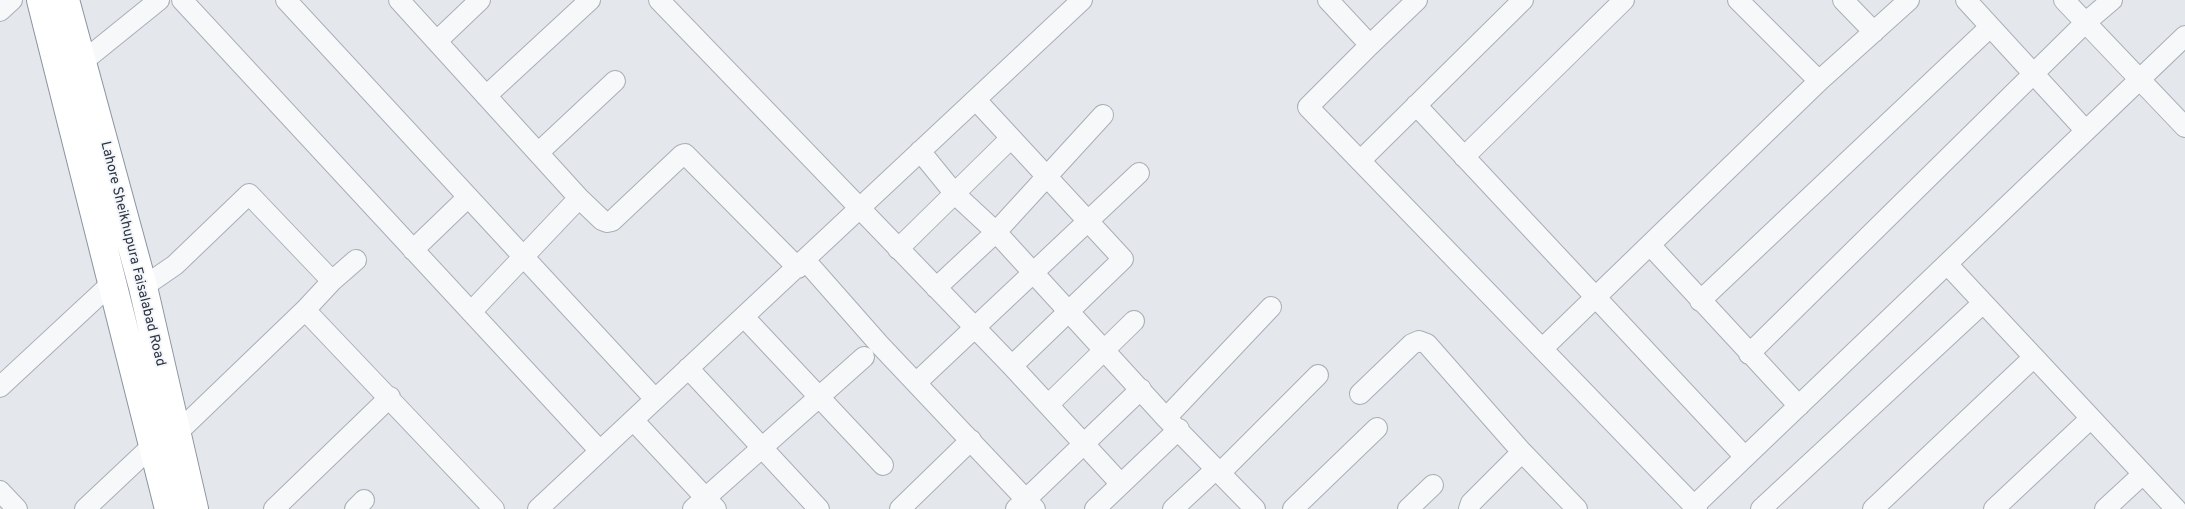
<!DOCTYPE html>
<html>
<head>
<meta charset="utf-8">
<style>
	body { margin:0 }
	canvas { display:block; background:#e4e7ec }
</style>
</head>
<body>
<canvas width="2185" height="509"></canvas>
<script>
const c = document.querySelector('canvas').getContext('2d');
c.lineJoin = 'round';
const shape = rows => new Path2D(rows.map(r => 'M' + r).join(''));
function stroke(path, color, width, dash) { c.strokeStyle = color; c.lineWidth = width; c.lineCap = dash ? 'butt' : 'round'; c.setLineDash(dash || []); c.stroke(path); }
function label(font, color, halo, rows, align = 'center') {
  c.font = font + ' Overpass,sans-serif'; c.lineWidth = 4; c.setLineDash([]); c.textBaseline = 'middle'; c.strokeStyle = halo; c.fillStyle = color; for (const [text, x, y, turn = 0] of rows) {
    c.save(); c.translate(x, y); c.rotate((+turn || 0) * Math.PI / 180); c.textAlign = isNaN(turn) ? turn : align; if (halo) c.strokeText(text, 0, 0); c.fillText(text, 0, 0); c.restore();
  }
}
const minor = shape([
	[182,0,600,451],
	[286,0,655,399],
	[399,0,579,198,602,220,607,222,612,221,682,155,685,154,798,268],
	[659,0,1012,366,1120,483],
	[1328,0,1370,45,1308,107,1697,509],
	[1738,0,1819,81],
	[1843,0,1874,32],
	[1966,0,2086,131],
	[2064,0,2185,127],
	[0,11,12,0],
	[437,41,480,0],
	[1370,45,1417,0],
	[81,63,159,0],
	[486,96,590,0],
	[976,100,1123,259,1012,366],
	[1416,105,1745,457],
	[920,151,955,194,996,232,1166,418,1255,509],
	[538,153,615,81],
	[1464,157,1624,0],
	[1360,161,1523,0],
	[1650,245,1799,406],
	[898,249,1011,138],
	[413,250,468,197],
	[805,260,879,344,1035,509],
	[1947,264,2176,509],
	[143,287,175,265,249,194,332,281,356,260],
	[936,288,996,232,1103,115],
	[1700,301,1990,27],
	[305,310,332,281],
	[471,312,579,198],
	[744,317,883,465],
	[1542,349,1819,81,1909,0],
	[1749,354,2085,23,2112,0],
	[688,368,819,509],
	[917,382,1139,173],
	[0,387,113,282],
	[1360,394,1412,344,1419,341,1427,344,1522,452],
	[1048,405,1134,321],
	[1166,418,1271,307],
	[633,420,716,509],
	[176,434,305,310,494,509],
	[1221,472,1318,375],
	[0,491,17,509],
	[1694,506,2185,36],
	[85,509,153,445],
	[274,509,390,397],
	[355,509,364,500],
	[538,509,1082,0],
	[693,509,864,357],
	[900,509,971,440],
	[1016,509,1141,389],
	[1095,509,1179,429],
	[1173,509,1216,469],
	[1293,509,1377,428],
	[1408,509,1433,485],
	[1469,509,1471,503,1522,452,1577,509],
	[1761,509,1983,303],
	[1873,509,2034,357],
	[1994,509,2091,418],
	[2105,509,2143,474]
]);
const highway = shape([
	[41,0,169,509],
	[65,0,143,287,194,509]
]);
const streetNames = [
	["Lahore Sheikhupura Faisalabad Road",132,254,76]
];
stroke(minor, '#a9aeb7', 22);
stroke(highway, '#8b94a3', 30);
stroke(minor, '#f7f8fa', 20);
stroke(highway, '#fff', 28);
label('14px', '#2b3445', '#f4f6f9', streetNames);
</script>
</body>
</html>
